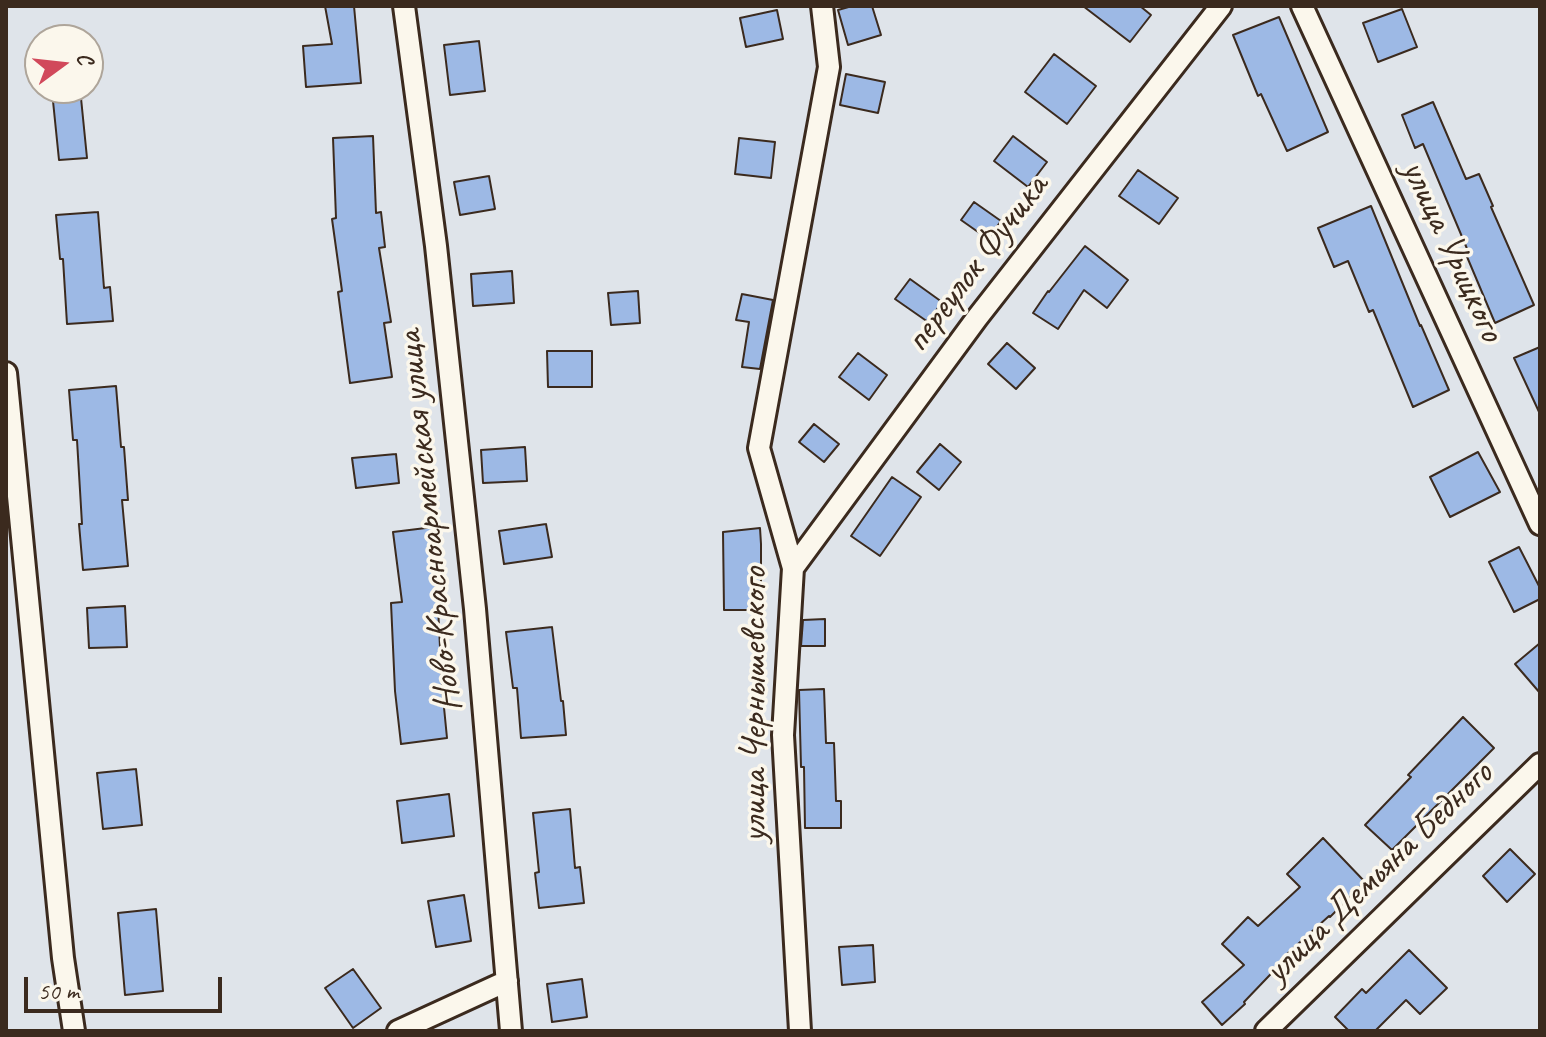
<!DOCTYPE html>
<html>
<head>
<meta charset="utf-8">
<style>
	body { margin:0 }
	#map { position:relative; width:1546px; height:1037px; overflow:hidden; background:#dfe4ea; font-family:Caveat,sans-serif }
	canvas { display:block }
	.frame { position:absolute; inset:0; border:8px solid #3b2a1e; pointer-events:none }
	.north { position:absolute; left:24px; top:24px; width:80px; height:80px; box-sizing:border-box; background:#fbf7ec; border:2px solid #aea59a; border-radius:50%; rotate:75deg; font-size:22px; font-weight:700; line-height:32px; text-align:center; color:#3b2a1e }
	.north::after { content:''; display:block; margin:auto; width:28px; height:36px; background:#d1495b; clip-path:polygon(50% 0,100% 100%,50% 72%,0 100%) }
	.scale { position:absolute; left:24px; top:977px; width:198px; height:36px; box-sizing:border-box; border:4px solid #3b2a1e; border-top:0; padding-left:10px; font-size:24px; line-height:28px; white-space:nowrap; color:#3b2a1e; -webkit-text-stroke:6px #fbf7ec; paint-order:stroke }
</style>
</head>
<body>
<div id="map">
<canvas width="1546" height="1037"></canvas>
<div class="frame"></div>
<div class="north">С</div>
<div class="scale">50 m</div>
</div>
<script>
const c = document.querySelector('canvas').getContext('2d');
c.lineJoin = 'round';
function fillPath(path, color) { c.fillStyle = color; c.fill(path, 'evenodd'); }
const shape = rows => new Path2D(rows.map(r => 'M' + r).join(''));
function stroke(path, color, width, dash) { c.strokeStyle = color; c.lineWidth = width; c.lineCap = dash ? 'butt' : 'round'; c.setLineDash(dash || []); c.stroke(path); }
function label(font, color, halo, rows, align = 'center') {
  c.font = font + ' Caveat,sans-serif'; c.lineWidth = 7; c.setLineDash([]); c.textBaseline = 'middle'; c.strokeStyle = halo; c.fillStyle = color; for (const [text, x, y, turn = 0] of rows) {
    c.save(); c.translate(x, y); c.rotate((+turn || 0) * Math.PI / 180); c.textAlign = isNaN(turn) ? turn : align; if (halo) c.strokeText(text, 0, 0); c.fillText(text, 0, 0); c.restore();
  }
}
const building = shape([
	[325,6,354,6,361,83,306,87,303,46,332,44,325,6],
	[852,6,872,6,881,35,848,45,838,10,852,6],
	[1083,6,1140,6,1151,15,1130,42,1083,6],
	[1402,9,1417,47,1378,62,1363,23,1402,9],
	[777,10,783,39,746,47,740,18,777,10],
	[1279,17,1328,132,1287,151,1261,94,1258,96,1233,35,1279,17],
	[479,41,485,91,450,95,444,45,479,41],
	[1054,54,1096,86,1067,124,1025,92,1054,54],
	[846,74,885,82,878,113,840,105,846,74],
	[81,98,87,158,59,160,53,101,81,98],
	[1433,102,1466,179,1479,174,1493,206,1491,207,1534,305,1495,323,1465,252,1468,251,1423,144,1415,148,1402,115,1433,102],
	[373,136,376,213,381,212,385,247,379,248,391,322,384,323,392,377,350,383,338,292,342,291,332,219,336,218,333,138,373,136],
	[1013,136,1047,162,1028,187,994,161,1013,136],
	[739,138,775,142,771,178,735,174,739,138],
	[1138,170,1178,198,1159,224,1119,196,1138,170],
	[489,176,495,209,460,215,454,182,489,176],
	[974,202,1001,221,988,239,961,220,974,202],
	[1371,206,1420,326,1421,325,1449,390,1413,407,1373,310,1369,312,1348,261,1334,267,1318,228,1371,206],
	[98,212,104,288,110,287,113,321,67,324,63,259,60,259,56,215,98,212],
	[1085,246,1128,280,1107,308,1084,290,1058,329,1033,313,1048,291,1049,292,1085,246],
	[512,271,514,303,473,306,471,274,512,271],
	[910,279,942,302,928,322,895,299,910,279],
	[638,291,640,323,611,325,608,293,638,291],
	[742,294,773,300,760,369,742,367,749,322,736,320,742,294],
	[1007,343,1035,368,1016,389,988,364,1007,343],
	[1540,347,1540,414,1514,358,1540,347],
	[547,351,592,351,592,387,548,387,547,351],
	[858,353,887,375,869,400,839,377,858,353],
	[116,386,121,447,124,447,128,500,122,500,128,566,83,570,79,524,82,524,77,440,73,440,69,390,116,386],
	[814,424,839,444,824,462,799,442,814,424],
	[940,444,961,462,939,490,917,472,940,444],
	[525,447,527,481,483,483,481,450,525,447],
	[1478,452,1500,492,1450,517,1430,477,1478,452],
	[396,454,399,483,356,488,352,458,396,454],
	[892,477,921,497,880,556,851,536,892,477],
	[546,524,552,557,504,564,499,531,546,524],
	[434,527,439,566,436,567,442,687,447,738,401,744,395,691,391,603,402,602,393,532,434,527],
	[760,528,761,544,761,610,724,610,723,532,760,528],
	[1519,547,1540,588,1540,599,1514,612,1489,562,1519,547],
	[125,606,127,647,89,648,87,608,125,606],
	[825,619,825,646,801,646,803,620,825,619],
	[552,627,561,701,563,701,566,735,521,738,517,688,513,688,506,632,552,627],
	[1540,643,1540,693,1515,664,1540,643],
	[824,689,826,743,834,743,836,801,841,801,841,828,805,828,804,767,801,767,799,690,824,689],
	[1463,717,1494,748,1392,850,1365,825,1411,777,1408,775,1463,717],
	[136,769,142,825,103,829,97,773,136,769],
	[449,794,454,836,402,843,397,801,449,794],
	[570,809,575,868,580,867,584,903,539,908,535,873,539,872,533,813,570,809],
	[1323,838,1365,882,1330,917,1329,916,1287,954,1288,956,1244,1002,1245,1004,1222,1025,1202,1002,1244,965,1222,944,1248,917,1258,926,1300,887,1287,874,1323,838],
	[1510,849,1535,874,1507,902,1483,876,1510,849],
	[464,895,471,941,436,947,428,901,464,895],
	[156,909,163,991,125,995,118,913,156,909],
	[873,945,875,982,842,985,839,947,873,945],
	[1409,950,1447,988,1420,1014,1406,1000,1375,1031,1349,1031,1335,1017,1362,989,1366,993,1409,950],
	[353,969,381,1008,353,1028,325,988,353,969],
	[582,979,587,1017,552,1022,547,984,582,979]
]);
const street = shape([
	[404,6,436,246,475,609,511,1031],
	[1302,6,1540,524],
	[6,373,63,958,74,1031],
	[793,568,977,318,1221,6],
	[398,1031,507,981],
	[800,1031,783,735,793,568,759,448,829,67,822,6],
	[1266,1031,1540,764]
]);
const streetNames = [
	["улица Урицкого",1452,251,65],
	["переулок Фучика",977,264,-53],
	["Ново-Красноармейская улица",430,521,-96],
	["улица Чернышевского",755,705,-90],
	["улица Демьяна Бедного",1379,873,-44]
];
fillPath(building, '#9db9e5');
stroke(building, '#3b2a1e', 2);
stroke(street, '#3b2a1e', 26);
stroke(street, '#fbf7ec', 20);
label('38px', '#3b2a1e', '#fbf7ec', streetNames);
</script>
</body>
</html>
